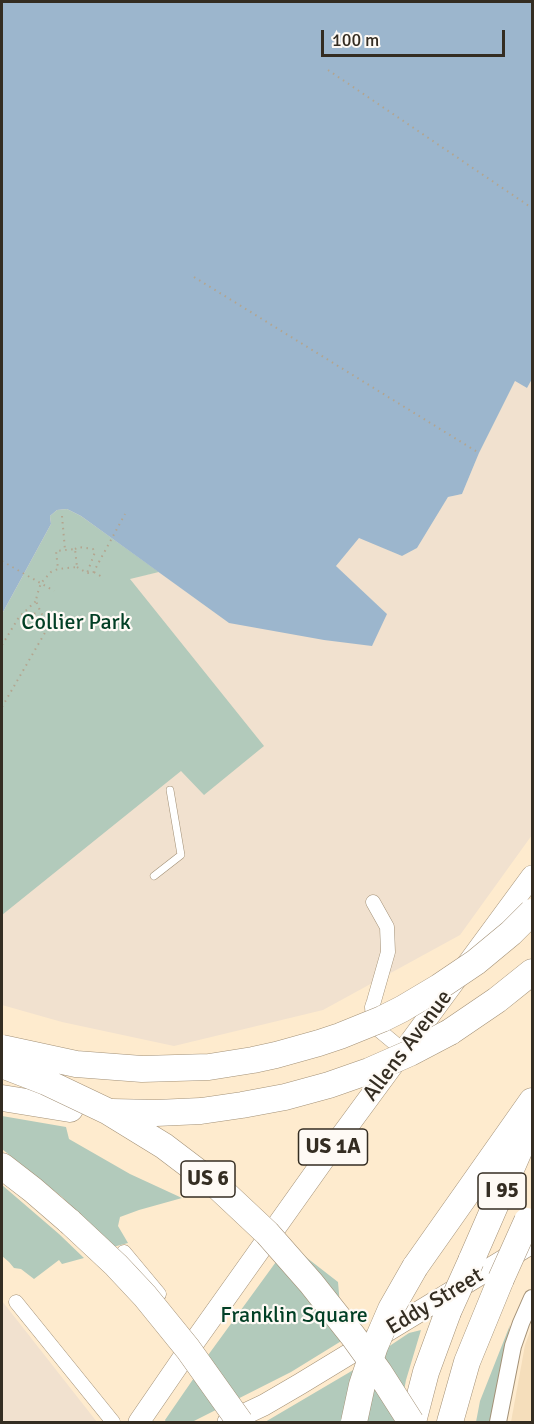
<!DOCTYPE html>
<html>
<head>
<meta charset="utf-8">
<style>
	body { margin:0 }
	#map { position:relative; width:534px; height:1424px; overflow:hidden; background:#feebce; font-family:Signika,sans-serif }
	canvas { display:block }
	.frame { position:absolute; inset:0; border:3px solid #342d22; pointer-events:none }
	.scale { position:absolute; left:321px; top:30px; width:184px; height:27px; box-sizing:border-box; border:3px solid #342d22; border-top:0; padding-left:8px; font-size:18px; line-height:21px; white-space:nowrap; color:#342d22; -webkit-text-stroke:4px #fefaf5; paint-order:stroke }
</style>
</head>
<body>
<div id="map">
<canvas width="534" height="1424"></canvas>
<div class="frame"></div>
<div class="scale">100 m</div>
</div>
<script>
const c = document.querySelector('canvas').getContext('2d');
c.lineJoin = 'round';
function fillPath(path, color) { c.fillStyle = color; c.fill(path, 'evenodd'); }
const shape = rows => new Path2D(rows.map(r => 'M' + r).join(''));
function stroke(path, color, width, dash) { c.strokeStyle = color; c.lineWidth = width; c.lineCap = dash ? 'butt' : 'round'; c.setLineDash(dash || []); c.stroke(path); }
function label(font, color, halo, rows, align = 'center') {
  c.font = font + ' Signika,sans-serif'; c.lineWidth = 4.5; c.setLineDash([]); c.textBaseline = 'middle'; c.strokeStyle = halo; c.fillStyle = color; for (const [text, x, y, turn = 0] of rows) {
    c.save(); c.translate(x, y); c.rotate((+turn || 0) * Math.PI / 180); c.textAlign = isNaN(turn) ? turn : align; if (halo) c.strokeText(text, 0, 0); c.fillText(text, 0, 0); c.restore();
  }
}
const built = shape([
	[532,1326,532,1422,511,1422,525,1345]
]);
const industrial = shape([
	[532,379,532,835,460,935,323,1010,174,1046,62,1022,2,1005,2,844,130,578,159,572,229,623,387,614,336,566,359,537,402,556,417,548,448,497,462,494,479,453,515,381,527,388],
	[2,1301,97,1422,2,1422]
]);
const green = shape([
	[67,509,81,516,159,572,130,579,264,746,204,795,181,771,2,915,2,614,51,524,50,516,57,510],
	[2,1116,66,1127,69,1139,130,1174,182,1198,139,1210,120,1217,118,1226,128,1243,113,1247,62,1197,2,1149],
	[2,1185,59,1234,84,1258,62,1264,59,1260,34,1279,21,1269,14,1268,9,1262,2,1256],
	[289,1244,338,1282,343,1340,291,1372,192,1422,166,1422,165,1420,207,1359,206,1358],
	[510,1325,492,1422,476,1422,480,1401],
	[421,1330,406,1380,398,1422,265,1422,355,1369,409,1333]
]);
const water = shape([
	[2,2,532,2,532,379,527,388,515,381,479,453,462,494,448,497,417,548,402,556,359,538,336,566,387,614,372,646,324,640,229,623,81,516,67,509,57,510,50,516,51,524,2,614]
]);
const path = shape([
	[328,70,532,208],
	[194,277,479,453],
	[62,516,65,550],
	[75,549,79,547,93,549,95,552,87,573],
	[2,561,54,591],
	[77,567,87,573,93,573,125,514],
	[94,572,102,577],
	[22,615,40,613],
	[50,624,41,613,36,601,37,595,41,583,51,572,58,569,77,567,75,549,56,551,58,569],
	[2,645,19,617,36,601],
	[2,707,50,624,57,618]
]);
const service = shape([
	[154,876,181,855,170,790]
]);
const minor = shape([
	[373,902,387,927,388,952,374,1001,372,1007,373,1020,380,1031,404,1051],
	[124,1252,159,1294],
	[16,1302,113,1422]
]);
const tertiary = shape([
	[498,1422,513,1346,521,1323,532,1298]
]);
const primary = shape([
	[139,1422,185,1355,335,1144,532,876],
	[228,1422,264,1405,300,1384,532,1243]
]);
const motorway = shape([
	[450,1032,497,1000,532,972],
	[2,1098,70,1109],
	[2,1166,33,1190,70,1222],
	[471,1261,532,1121],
	[415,1267,532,1101],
	[413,1422,426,1372,448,1312],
	[450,1422,467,1362,501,1279]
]);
const motorwayBridge = shape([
	[2,1048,76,1064,142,1069,209,1067,253,1060,276,1055,319,1043,340,1036,382,1019,402,1009,439,987,476,962,511,933,532,912],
	[2,1065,46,1082,107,1111,164,1146,218,1187,267,1233,311,1283,353,1336,379,1372,411,1422],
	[112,1112,156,1113,201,1111,242,1105,285,1097,329,1085,369,1071,410,1053,450,1032],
	[70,1222,116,1265,145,1296,188,1349,240,1422],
	[501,1279,527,1221],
	[448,1312,471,1261],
	[354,1422,362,1385,375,1346,391,1309,415,1267]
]);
const shields = [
	[333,1147,69],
	[208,1179,54],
	[502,1191,48]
];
const shieldNames = [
	["US 1A",333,1147],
	["US 6",208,1179],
	["I 95",502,1191]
];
const parkNames = [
	["Collier Park",76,623],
	["Franklin Square",294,1316]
];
const streetNames = [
	["Allens Avenue",408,1046,-53],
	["Eddy Street",435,1302,-31]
];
fillPath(built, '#f5debb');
fillPath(industrial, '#f1e1cf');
fillPath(green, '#b2cabb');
fillPath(water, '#9cb6cd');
stroke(service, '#a39177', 8);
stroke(minor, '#a39177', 15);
stroke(tertiary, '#a39177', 18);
stroke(primary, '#a39177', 22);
stroke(motorway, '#a39177', 27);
stroke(path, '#b3a58f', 2, [1.5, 4.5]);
stroke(service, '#fff', 7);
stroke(minor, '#fff', 14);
stroke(tertiary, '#fff', 16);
stroke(primary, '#fff', 21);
stroke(motorway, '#fff', 26);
stroke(motorwayBridge, '#a39177', 27, []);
stroke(motorwayBridge, '#fff', 26);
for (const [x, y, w] of shields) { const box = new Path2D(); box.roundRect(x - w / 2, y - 18, w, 36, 4.5); c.fillStyle = '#fefaf5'; c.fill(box); stroke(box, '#342d22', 1.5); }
label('bold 21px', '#342d22', null, shieldNames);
label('22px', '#023f25', '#fefaf5', parkNames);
label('22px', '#342d22', '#fefaf5', streetNames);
</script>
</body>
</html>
